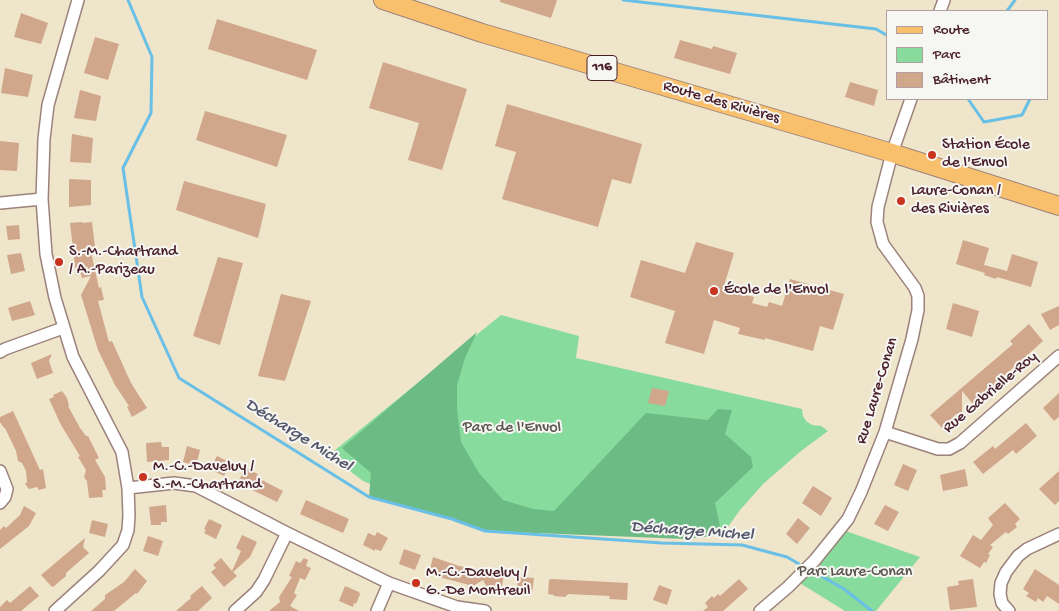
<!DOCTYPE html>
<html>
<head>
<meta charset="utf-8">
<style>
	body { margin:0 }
	#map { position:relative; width:1059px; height:611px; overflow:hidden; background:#eee5cb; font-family:"Gochi Hand",sans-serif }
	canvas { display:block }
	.legend { position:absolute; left:886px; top:10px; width:162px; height:90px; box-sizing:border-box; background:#f6f6f2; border:1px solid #b1a0a2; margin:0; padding:6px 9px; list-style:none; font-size:15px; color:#4a1f2b }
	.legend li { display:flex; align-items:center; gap:10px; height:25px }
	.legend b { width:25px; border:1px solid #b1a0a2 }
</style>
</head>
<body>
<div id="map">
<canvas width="1059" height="611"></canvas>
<ul class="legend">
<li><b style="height:6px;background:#f8bf6c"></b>Route</li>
<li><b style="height:14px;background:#87db9d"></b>Parc</li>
<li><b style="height:14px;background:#d0a78b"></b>Bâtiment</li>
</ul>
</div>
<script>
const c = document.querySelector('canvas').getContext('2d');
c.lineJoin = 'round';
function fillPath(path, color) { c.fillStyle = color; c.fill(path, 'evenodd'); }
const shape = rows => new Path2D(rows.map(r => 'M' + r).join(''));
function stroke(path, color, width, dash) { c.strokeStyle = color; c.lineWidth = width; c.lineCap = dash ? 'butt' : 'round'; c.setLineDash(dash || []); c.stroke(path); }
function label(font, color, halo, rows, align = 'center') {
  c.font = font + ' "Gochi Hand",sans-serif'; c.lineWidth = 4; c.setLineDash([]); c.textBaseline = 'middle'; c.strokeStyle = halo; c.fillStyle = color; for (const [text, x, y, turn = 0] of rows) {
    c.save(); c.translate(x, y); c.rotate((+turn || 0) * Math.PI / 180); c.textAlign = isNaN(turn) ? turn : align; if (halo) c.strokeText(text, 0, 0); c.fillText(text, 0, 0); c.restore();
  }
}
const green = shape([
	[501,315,579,336,576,358,802,409,803,416,806,421,812,425,821,426,828,431,801,451,763,484,740,510,722,535,517,525,402,497,363,481,329,455],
	[840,529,920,557,876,611,845,611,795,580]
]);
const forest = shape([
	[477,332,465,358,457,385,457,409,461,442,479,473,503,500,533,509,554,511,646,413,708,420,718,409,732,410,725,434,751,457,753,467,715,503,722,535,686,539,485,531,439,515,369,497,371,473,342,448]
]);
const stream = shape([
	[128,0,152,57,151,113,123,168,142,297,179,378,369,497,452,519,485,531,662,543,742,545,787,557,799,564],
	[623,0,876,29,888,36],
	[1007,11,1015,0],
	[968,99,984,122,1022,115,1030,99],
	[814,572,844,589,872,611]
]);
const building = shape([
	[500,0,557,0,551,18,500,2],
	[21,13,48,23,41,44,14,37],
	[217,19,317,50,307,80,208,49],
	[95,37,119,44,108,80,84,73],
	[680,40,712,49,713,46,737,53,730,74,674,58],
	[383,62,467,89,442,170,408,160,419,123,369,108],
	[5,68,33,75,28,97,1,93],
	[850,82,878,90,874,106,845,97],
	[80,90,101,96,96,121,74,118],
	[507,104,642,144,631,184,612,179,598,227,502,199,516,152,495,146],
	[205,111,287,135,277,167,196,140],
	[72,134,93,138,91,163,70,162],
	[0,141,19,143,17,171,0,170],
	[69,179,91,180,91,205,69,207],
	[184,181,266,204,258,238,176,210],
	[82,222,82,223,92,222,95,247,90,248,99,288,101,287,104,300,98,301,109,342,112,341,131,383,147,408,132,417,127,407,129,406,115,385,98,350,81,295,91,276,82,278,81,274,76,275,70,223],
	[19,225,20,239,8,240,6,226],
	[963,240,989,248,984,265,1007,271,1012,254,1038,262,1031,287,997,277,996,279,984,275,985,273,956,264],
	[696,242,734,253,724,286,742,290,741,294,754,297,752,303,767,307,769,302,782,306,790,279,844,294,833,330,820,326,813,351,765,338,765,340,738,334,740,328,714,320,704,354,665,343,675,311,630,297,641,260,685,273],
	[21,253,25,271,11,274,7,255],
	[218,257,243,263,220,345,193,336],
	[281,294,311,301,285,381,258,376],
	[30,301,35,315,12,321,8,308],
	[953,303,979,311,972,337,946,329],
	[1059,306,1059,325,1050,330,1041,314],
	[1029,324,1043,341,973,404,962,391,962,416,956,414,948,422,948,425,943,429,930,415,1013,344,1010,341],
	[52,354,49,361,53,373,37,379,31,363],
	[652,388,669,391,665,406,648,403],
	[62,391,67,398,69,406,68,406,80,428,86,436,88,436,99,458,95,460,105,477,106,490,102,490,103,497,89,498,87,481,84,477,86,470,78,457,80,456,61,425,49,399,54,397,53,395],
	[1059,393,1059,417,1054,421,1043,408],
	[13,411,40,470,43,469,46,488,39,490,37,487,29,489,25,484,27,482,26,471,22,463,18,461,16,451,5,428,4,428,0,422,0,417],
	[1026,423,1037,436,1016,454,1013,450,983,474,973,462,993,446,995,449],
	[161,442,162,447,169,447,169,460,147,462,146,443],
	[187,446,200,450,196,466,183,462],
	[217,456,229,462,226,466,228,467,224,476,210,469],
	[903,464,917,470,908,491,894,485],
	[245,468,258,474,256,477,283,491,277,502,238,483],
	[965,469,968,486,943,491,940,475],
	[1059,471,1059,501,1055,505,1039,489],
	[813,486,832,498,821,516,802,503],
	[306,500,349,519,343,533,300,514],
	[1005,503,1020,519,1015,524,1017,527,1008,534,1006,532,990,545,993,547,988,554,990,555,986,563,984,562,980,568,960,556,973,535,981,540,993,525,988,518],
	[166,505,167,522,161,522,161,525,151,525,149,507],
	[885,505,899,512,888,531,874,524],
	[24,506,36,513,29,526,0,549,0,530,4,526,6,528,20,515],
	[798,518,810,528,797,544,786,534],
	[209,519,222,525,216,539,204,533,206,530,204,529],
	[92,520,108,524,105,537,89,533],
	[377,532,388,538,381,551,375,549,375,551,363,545,368,533,375,536],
	[242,535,257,542,250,557,233,572,237,576,224,587,211,572,216,568,213,565,221,558,232,571,241,551,236,548],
	[148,536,163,541,158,556,143,551],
	[85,538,83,547,89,553,66,573,66,576,53,587,51,586,41,575],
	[404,549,421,555,415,570,399,564],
	[433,557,459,566,504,575,501,591,488,589,483,580,473,586,435,576,429,573],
	[304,558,308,560,306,566,311,568,305,580,300,578,294,593,297,595,290,606,299,611,269,611,280,602,279,597,292,577,289,576,296,561,300,563],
	[135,569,147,581,137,594,136,593,114,611,91,611,105,599,105,595,124,582],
	[1035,569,1059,585,1059,604,1047,596,1043,602,1038,598,1036,602,1026,596,1029,593,1023,589],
	[518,577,534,578,532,593,517,590],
	[551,579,628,583,627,600,609,599,610,596,568,594,565,597,554,596,554,595,548,594,549,580],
	[739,579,748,589,723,611,703,611,708,607,705,603,712,596,714,598,718,594,720,596],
	[973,579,977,607,950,610,947,587,959,585,958,581],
	[659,585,672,590,667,605,653,600],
	[30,586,39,596,21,611,0,611,0,607,7,600,10,603],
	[202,586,212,598,198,611,176,611,191,598,190,596],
	[345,586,359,592,360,594,356,604,354,603,353,607,339,601]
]);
const minor = shape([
	[940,11,944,0],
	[0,203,42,199],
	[0,352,5,349,63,328],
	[885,432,938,449,949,449,960,443,1059,356],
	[0,471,7,489,5,497,0,503],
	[128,488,174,483,196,486,287,533,389,583,457,607,485,611],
	[55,611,99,571,123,545,128,530,129,515,128,488,122,452,73,357,55,298,46,254,42,199,44,139,48,105,78,0],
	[235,611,256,592,264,580,287,533],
	[377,611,389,583],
	[760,611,788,587,815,560,848,519,861,492,885,432,912,339,918,310,918,296,915,288,883,244,877,222,878,207,892,153,911,99],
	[1009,611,1002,603,1000,594,1001,583,1006,572,1018,556,1027,549,1059,534]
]);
const primary = shape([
	[383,0,482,33,892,153,1059,206]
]);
const markers = [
	[932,155,5,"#c8321e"],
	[901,201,5,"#c8321e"],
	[59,262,5,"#c8321e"],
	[714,291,5,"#c8321e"],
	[143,477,5,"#c8321e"],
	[416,583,5,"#c8321e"]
];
const shields = [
	[602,68,30]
];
const shieldNames = [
	["116",602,68]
];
const streetNames = [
	["Route des Rivières",721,103,16],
	["Rue Laure-Conan",878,391,-73],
	["Rue Gabrielle-Roy",991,393,-40]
];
const poiNames = [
	["Station École",942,146],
	["de l'Envol",942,164],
	["Laure-Conan /",911,192],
	["des Rivières",911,210],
	["S.-M.-Chartrand",69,253],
	["/ A.-Parizeau",69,271],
	["École de l'Envol",724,291],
	["M.-C.-Daveluy /",153,468],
	["S.-M.-Chartrand",153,486],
	["M.-C.-Daveluy /",426,574],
	["G.-De Montreuil",426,592]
];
const parkNames = [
	["Parc de l'Envol",512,429],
	["Parc Laure-Conan",855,573]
];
const waterNames = [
	["Décharge Michel",298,436,32],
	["Décharge Michel",692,532,4]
];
fillPath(green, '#87db9d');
fillPath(forest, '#6dbb84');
stroke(stream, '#69bfe6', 3);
fillPath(building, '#d0a78b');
stroke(minor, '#9c827b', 14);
stroke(primary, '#9c827b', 20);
stroke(minor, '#fff', 11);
stroke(primary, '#f8bf6c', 18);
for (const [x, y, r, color] of markers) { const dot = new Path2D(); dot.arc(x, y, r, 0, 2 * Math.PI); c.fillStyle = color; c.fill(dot); stroke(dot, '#f6f6f2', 2); }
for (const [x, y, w] of shields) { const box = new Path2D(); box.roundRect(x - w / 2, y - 12.5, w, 25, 4); c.fillStyle = '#f6f6f2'; c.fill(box); stroke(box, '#4a1f2b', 1); }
label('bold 15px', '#4a1f2b', null, shieldNames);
label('16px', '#4a1f2b', '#f6f6f2', streetNames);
label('16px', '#4a1f2b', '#f6f6f2', poiNames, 'left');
label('16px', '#5c574d', '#f6f6f2', parkNames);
label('italic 18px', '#55576c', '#f6f6f2', waterNames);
</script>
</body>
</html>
